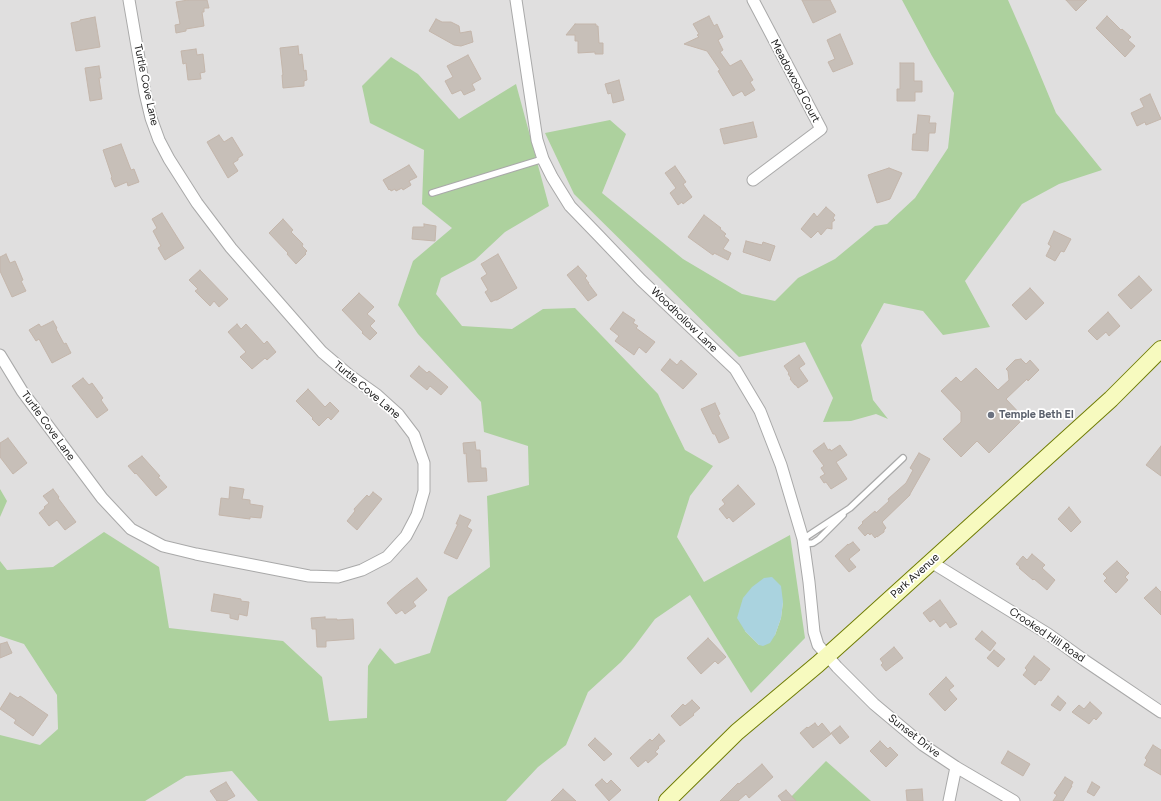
<!DOCTYPE html>
<html>
<head>
<meta charset="utf-8">
<style>
	body { margin:0 }
	canvas { display:block; background:#f2efe9 }
</style>
</head>
<body>
<canvas width="1161" height="801"></canvas>
<script>
const c = document.querySelector('canvas').getContext('2d');
c.lineJoin = 'round';
function fillPath(path, color) { c.fillStyle = color; c.fill(path, 'evenodd'); }
const shape = rows => new Path2D(rows.map(r => 'M' + r).join(''));
function stroke(path, color, width, dash) { c.strokeStyle = color; c.lineWidth = width; c.lineCap = dash ? 'butt' : 'round'; c.setLineDash(dash || []); c.stroke(path); }
function label(font, color, halo, rows, align = 'center') {
  c.font = font + ' Figtree,sans-serif'; c.lineWidth = 3.5; c.setLineDash([]); c.textBaseline = 'middle'; c.strokeStyle = halo; c.fillStyle = color; for (const [text, x, y, turn = 0] of rows) {
    c.save(); c.translate(x, y); c.rotate((+turn || 0) * Math.PI / 180); c.textAlign = isNaN(turn) ? turn : align; if (halo) c.strokeText(text, 0, 0); c.fillText(text, 0, 0); c.restore();
  }
}
const residential = shape([
	[0,0,1161,0,1161,801,0,801]
]);
const forest = shape([
	[902,0,1008,0,1029,48,1056,113,1102,170,1059,184,1022,204,965,281,990,327,943,335,923,311,884,303,861,345,873,400,888,419,876,414,851,421,823,422,833,398,805,342,739,357,574,194,545,133,610,120,626,134,602,193,683,259,742,294,775,301,798,278,835,259,875,226,887,224,915,198,948,148,954,93,932,56],
	[391,57,418,74,459,119,516,84,549,206,505,232,475,260,441,278,436,294,462,326,512,329,543,309,575,308,658,394,662,403,685,450,713,466,690,496,677,537,704,582,790,535,805,638,751,693,690,595,655,619,634,647,621,662,588,692,566,745,538,767,506,801,258,801,232,771,186,776,145,801,0,801,0,735,40,745,58,729,57,695,24,644,0,636,0,561,7,570,53,567,104,532,159,567,169,628,283,641,322,677,329,721,367,718,368,666,380,648,395,664,430,653,448,597,490,567,487,496,529,485,528,446,484,432,481,402,418,334,398,305,413,261,452,228,422,204,424,150,370,123,362,86],
	[783,602,781,618,775,635,759,645,745,631],
	[0,489,7,501,0,517],
	[826,761,871,801,787,801]
]);
const water = shape([
	[772,577,781,586,783,602,781,618,775,635,770,643,763,646,759,645,745,631,737,618,743,598,752,587,764,578]
]);
const building = shape([
	[188,0,207,0,209,8,204,8,204,12,202,12,204,26,186,29,186,31,176,33,175,25,180,24,176,2,188,0],
	[802,0,830,0,836,12,813,23,802,0],
	[1066,0,1087,0,1076,11,1066,0],
	[709,16,714,26,717,24,723,37,718,40,723,50,720,52,730,66,741,60,753,80,750,82,755,90,745,96,742,91,733,96,718,71,720,70,707,51,684,44,699,37,697,35,699,34,693,24,709,16],
	[1107,16,1121,30,1122,29,1131,37,1128,40,1135,46,1125,57,1096,28,1107,16],
	[95,17,100,47,76,51,71,23,80,21,80,20,95,17],
	[436,19,442,22,451,22,459,26,460,33,471,31,473,42,461,46,454,45,429,31,436,19],
	[575,24,596,24,596,26,598,26,599,43,603,43,603,54,595,54,595,52,578,53,578,41,575,41,575,35,566,35,575,24],
	[840,34,853,64,833,72,828,62,835,59,827,40,840,34],
	[298,46,299,55,302,54,304,71,306,70,307,80,304,81,304,86,283,88,282,75,283,75,280,48,298,46],
	[196,49,197,55,203,54,205,72,200,73,201,79,188,80,186,63,183,64,181,51,196,49],
	[468,55,481,79,472,84,475,90,464,95,461,90,452,94,445,81,453,77,447,66,468,55],
	[900,63,914,63,914,81,922,81,922,92,915,92,915,101,897,101,897,89,900,89,900,63],
	[99,66,101,78,99,78,102,99,90,101,85,68,99,66],
	[619,80,624,100,613,103,611,93,608,94,605,84,619,80],
	[1150,94,1161,119,1146,125,1145,122,1137,126,1131,113,1144,107,1140,99,1150,94],
	[918,115,930,116,929,123,936,123,935,133,929,133,928,151,912,150,913,134,916,134,918,115],
	[753,122,757,137,724,144,720,129,753,122],
	[219,135,224,142,232,137,243,155,238,158,238,160,233,163,238,171,228,178,207,142,219,135],
	[121,144,131,170,134,169,139,182,128,186,127,182,115,187,111,178,112,177,103,150,121,144],
	[409,165,417,177,409,181,411,185,403,190,402,188,396,191,395,189,391,191,390,189,389,190,383,180,409,165],
	[675,166,686,182,683,184,692,197,683,204,682,202,678,205,670,193,676,188,665,173,675,166],
	[889,168,902,173,890,199,877,203,868,175,889,168],
	[826,207,835,215,833,218,835,220,832,222,832,229,827,228,821,235,818,231,811,238,801,229,814,213,817,217,826,207],
	[162,213,184,248,165,260,158,248,161,246,153,231,157,228,152,219,162,213],
	[704,215,721,228,720,229,726,234,724,236,729,240,723,249,731,253,728,260,714,253,713,255,688,237,704,215],
	[283,219,293,230,291,232,303,244,302,246,307,251,305,253,306,254,296,264,287,254,288,253,269,233,283,219],
	[424,224,436,226,435,241,412,239,413,227,424,227,424,224],
	[1054,231,1071,239,1064,252,1061,251,1055,261,1046,256,1051,246,1048,244,1054,231],
	[746,241,762,245,763,242,775,246,770,261,743,252,746,241],
	[6,254,10,263,15,261,23,280,21,281,26,291,12,297,0,271,0,257,6,254],
	[498,254,517,288,497,300,495,300,491,302,485,292,488,290,481,278,487,274,481,264,498,254],
	[578,266,587,276,585,278,589,283,588,283,597,295,588,301,567,275,578,266],
	[200,270,228,299,219,307,214,301,210,306,195,291,198,289,189,280,200,270],
	[1139,276,1152,290,1131,309,1118,295,1139,276],
	[1030,288,1044,303,1026,320,1012,305,1030,288],
	[359,293,374,307,367,314,375,321,370,326,377,333,370,340,362,333,363,332,342,310,359,293],
	[623,312,635,320,633,323,638,326,636,328,655,342,646,353,639,347,634,355,615,341,619,336,610,329,623,312],
	[1108,312,1120,326,1109,336,1106,332,1097,340,1088,331,1108,312],
	[53,321,57,328,56,329,64,344,66,343,71,353,52,363,39,339,36,341,29,330,39,324,41,327,53,321],
	[237,324,241,329,246,324,264,344,267,341,276,352,267,360,265,358,252,369,240,357,246,352,228,332,237,324],
	[799,355,805,364,799,368,808,381,798,388,796,385,795,385,790,379,791,378,788,374,789,373,784,366,799,355],
	[670,359,677,365,681,360,697,374,683,389,661,370,670,359],
	[1021,359,1026,364,1030,360,1039,370,1028,381,1027,379,1006,399,1024,418,989,453,977,441,961,457,943,439,961,422,961,412,941,391,956,377,961,382,976,368,998,390,1009,380,1008,371,1006,369,1015,360,1021,359],
	[419,366,427,373,429,371,448,387,441,395,430,386,427,390,410,376,419,366],
	[83,378,89,385,92,383,103,398,101,400,108,410,97,418,72,386,83,378],
	[308,389,325,407,330,402,339,411,331,420,328,417,319,426,312,419,313,418,296,401,308,389],
	[715,403,720,414,718,415,729,438,719,443,715,434,713,434,701,409,715,403],
	[8,438,27,463,13,474,0,457,0,443,8,438],
	[475,442,476,450,480,450,481,468,486,468,487,481,468,482,466,453,464,454,463,443,475,442],
	[824,443,828,450,830,449,831,451,840,445,847,455,836,462,847,479,831,489,826,482,824,483,820,477,825,474,821,468,824,466,813,451,824,443],
	[1161,446,1161,476,1146,465,1161,446],
	[919,453,930,459,910,494,910,495,882,522,886,528,884,530,884,532,877,537,877,536,875,538,871,533,870,535,868,533,865,536,858,528,863,523,862,522,875,511,876,513,889,501,888,499,906,483,913,470,910,468,919,453],
	[142,456,160,476,158,477,167,487,156,496,136,473,135,474,128,466,142,456],
	[738,485,755,504,733,522,729,517,727,519,719,509,725,504,722,500,738,485],
	[230,487,244,489,242,499,250,500,250,504,263,506,261,518,250,517,250,519,219,515,221,498,229,499,230,487],
	[53,489,59,497,58,498,76,522,65,530,57,520,49,526,39,513,45,508,44,507,49,503,43,496,53,489],
	[373,492,382,499,357,530,347,521,355,511,354,509,367,495,369,497,373,492],
	[1069,507,1081,522,1071,532,1058,519,1069,507],
	[460,515,471,520,467,527,472,530,457,559,444,553,458,524,456,524,460,515],
	[853,542,860,550,849,559,856,567,849,572,835,556,848,544,848,545,853,542],
	[1032,554,1045,565,1042,568,1055,580,1047,590,1034,579,1033,580,1019,568,1020,567,1016,564,1023,556,1027,560,1032,554],
	[1117,561,1129,573,1125,577,1128,580,1116,593,1104,581,1107,578,1103,574,1117,561],
	[417,578,427,590,413,602,416,606,405,614,402,610,396,614,387,603,400,591,417,578],
	[1156,587,1161,592,1161,615,1144,598,1156,587],
	[214,594,241,599,241,601,249,602,247,616,239,614,238,620,230,618,230,614,211,611,214,594],
	[940,600,957,624,950,628,946,622,940,627,934,619,930,622,923,613,940,600],
	[325,617,325,619,337,619,337,620,353,619,354,639,326,641,326,647,317,647,316,629,312,629,311,618,325,617],
	[982,631,996,643,990,651,975,639,982,631],
	[708,638,726,657,718,664,715,661,701,674,687,658,708,638],
	[7,642,12,653,0,658,0,644,7,642],
	[894,647,903,658,886,671,881,665,883,663,880,659,894,647],
	[994,650,1005,659,998,667,987,658,994,650],
	[1034,656,1050,669,1041,681,1039,680,1035,685,1023,675,1027,670,1025,668,1034,656],
	[946,677,954,686,949,690,957,699,945,711,929,694,946,677],
	[10,693,18,698,20,696,48,715,33,736,14,723,16,720,0,709,10,693],
	[1058,696,1066,703,1060,711,1051,705,1058,696],
	[692,700,700,708,693,714,694,715,680,726,671,716,683,704,685,706,692,700],
	[1090,702,1102,713,1096,720,1094,718,1089,724,1072,712,1079,705,1084,709,1090,702],
	[815,723,818,727,822,723,831,734,813,748,800,733,807,727,808,728,815,723],
	[840,726,849,737,840,744,831,733,840,726],
	[659,734,665,741,658,747,659,748,655,752,658,754,648,763,646,760,638,767,630,758,650,739,652,741,659,734],
	[595,738,612,754,604,761,588,745,595,738],
	[880,741,888,749,890,747,898,755,886,767,870,751,880,741],
	[1153,745,1161,750,1161,775,1144,765,1147,760,1145,758,1153,745],
	[1008,751,1030,764,1023,776,1001,763,1008,751],
	[762,764,773,777,749,798,746,794,738,801,720,801,738,783,739,784,762,764],
	[1065,777,1073,782,1071,786,1072,786,1063,801,1053,801,1057,795,1054,793,1065,777],
	[602,779,607,784,611,780,621,790,609,801,595,785,602,779],
	[226,782,235,796,226,801,217,801,210,791,226,782],
	[1092,782,1100,787,1094,796,1087,792,1092,782],
	[563,789,576,801,551,801,563,789],
	[922,789,923,801,907,801,906,790,922,789],
	[786,790,796,801,782,801,778,796,786,790]
]);
const lane = shape([
	[432,193,543,159],
	[803,539,850,508,903,458],
	[804,544,813,543,819,539,843,515]
]);
const street = shape([
	[516,0,537,140,543,159,552,177,570,206,599,236,641,280,735,369,760,411,781,465,803,539,809,582,814,632,818,645,837,667,874,704,923,745,956,767,1014,801],
	[753,180,821,129,753,0],
	[0,355,22,391,102,498,131,529,163,546,196,554,309,576,338,577,362,570,387,557,406,536,417,515,424,491,424,463,414,435,398,414,377,395,349,375,322,352,231,248,197,203,169,159,159,140,151,118,145,93,129,0],
	[931,562,1048,634,1084,660,1161,712],
	[949,801,956,767]
]);
const secondary = shape([
	[667,801,737,732,818,664,857,629,1111,399,1161,349]
]);
const markers = [
	[991,415,4,"#6b7280"]
];
const streetNames = [
	["Meadowood Court",795,81,62],
	["Turtle Cove Lane",146,85,78],
	["Woodhollow Lane",684,320,44],
	["Turtle Cove Lane",367,390,40],
	["Turtle Cove Lane",48,426,54],
	["Park Avenue",915,576,-42],
	["Crooked Hill Road",1047,635,34],
	["Sunset Drive",914,736,38]
];
const worshipNames = [
	["Temple Beth El",999,415]
];
fillPath(residential, '#e0dfdf');
fillPath(forest, '#add19e');
fillPath(water, '#aad3df');
fillPath(building, '#c7bfb8');
stroke(building, '#c4b6ab', 1);
stroke(lane, '#a9a9a9', 8);
stroke(street, '#a9a9a9', 13);
stroke(secondary, '#707d05', 18);
stroke(lane, '#fff', 5.5);
stroke(street, '#fff', 11);
stroke(secondary, '#f7fabf', 16);
for (const [x, y, r, color] of markers) { const dot = new Path2D(); dot.arc(x, y, r, 0, 2 * Math.PI); c.fillStyle = color; c.fill(dot); stroke(dot, '#fff', 1.5); }
label('11px', '#222', '#fff', streetNames);
label('bold 11px', '#5b616d', '#fff', worshipNames, 'left');
</script>
</body>
</html>
